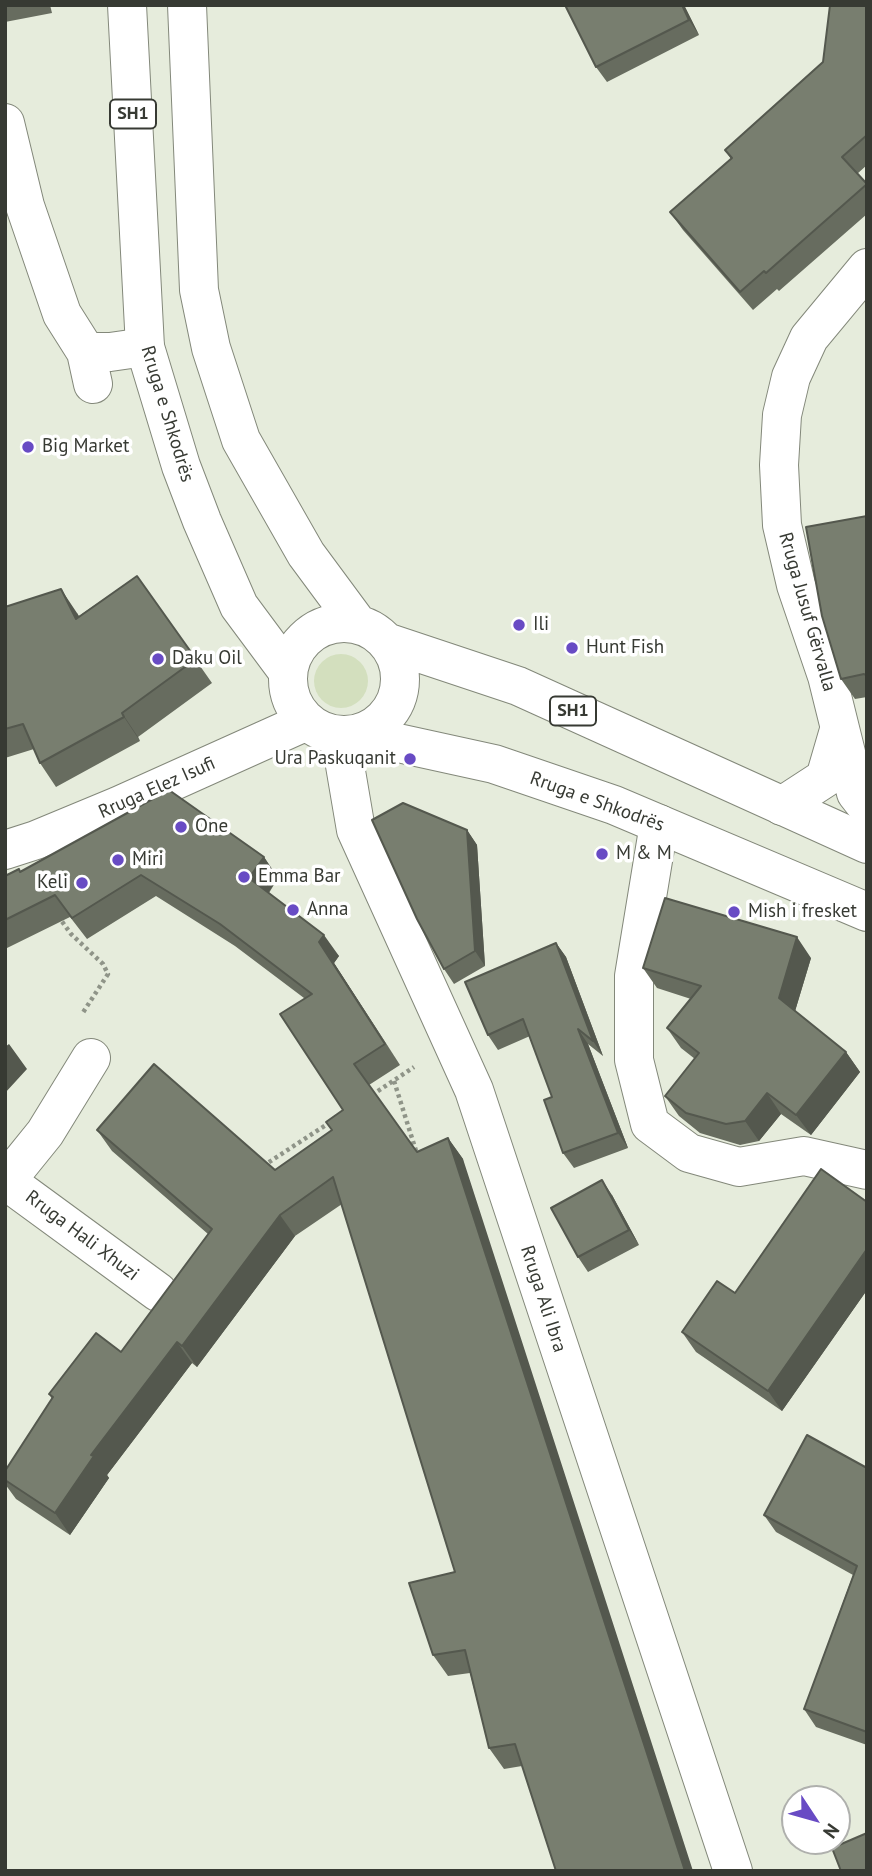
<!DOCTYPE html>
<html>
<head>
<meta charset="utf-8">
<style>
	body { margin:0 }
	#map { position:relative; width:872px; height:1876px; overflow:hidden; background:#e6ecdc; font-family:"PT Sans",sans-serif }
	canvas { display:block }
	.frame { position:absolute; inset:0; border:7px solid #373a33; pointer-events:none }
	.north { position:absolute; left:781px; top:1785px; width:70px; height:70px; box-sizing:border-box; background:#fff; border:2px solid #afb0ad; border-radius:50%; rotate:126deg; font-size:19px; font-weight:700; line-height:28px; text-align:center; color:#373a33 }
	.north::after { content:''; display:block; margin:auto; width:24px; height:32px; background:#684bc4; clip-path:polygon(50% 0,100% 100%,50% 72%,0 100%) }
</style>
</head>
<body>
<div id="map">
<canvas width="872" height="1876"></canvas>
<div class="frame"></div>
<div class="north">N</div>
</div>
<script>
const c = document.querySelector('canvas').getContext('2d');
c.lineJoin = 'round';
function fillPath(path, color) { c.fillStyle = color; c.fill(path, 'evenodd'); }
const shape = rows => new Path2D(rows.map(r => 'M' + r).join(''));
function stroke(path, color, width, dash) { c.strokeStyle = color; c.lineWidth = width; c.lineCap = dash ? 'butt' : 'round'; c.setLineDash(dash || []); c.stroke(path); }
function label(font, color, halo, rows, align = 'center') {
  c.font = font + ' "PT Sans",sans-serif'; c.lineWidth = 7; c.setLineDash([]); c.textBaseline = 'middle'; c.strokeStyle = halo; c.fillStyle = color; for (const [text, x, y, turn = 0] of rows) {
    c.save(); c.translate(x, y); c.rotate((+turn || 0) * Math.PI / 180); c.textAlign = isNaN(turn) ? turn : align; if (halo) c.strokeText(text, 0, 0); c.fillText(text, 0, 0); c.restore();
  }
}
const green = shape([
	'314 681a27 27 0 1 1 54 0a27 27 0 1 1-54 0Z'
]);
const path = shape([
	[58,916,71,934,103,964,108,974,82,1014],
	[394,1081,417,1154],
	[372,1095,414,1067],
	[263,1166,332,1121]
]);
const minor = shape([
	[5,123,25,206,62,314,86,352,110,352,145,347],
	[867,268,809,338,791,377,782,415,779,465,782,525,796,585,827,676,856,793,867,807],
	[86,352,93,384],
	[340,736,356,830,474,1090,733,1871],
	[782,806,825,778,839,730],
	[659,824,634,976,634,1060,650,1124,689,1153,739,1167,804,1156,867,1170],
	[5,1180,158,1292],
	[7,1180,45,1133,91,1058]
]);
const major = shape([
	[127,5,145,347,181,466,202,521,239,606,288,672],
	[187,5,199,290,211,348,241,440,306,554,357,623],
	'288 679a56 56 0 1 1 112 0a56 56 0 1 1-112 0Z',
	[389,643,518,686,867,844],
	[357,734,494,764,614,805,867,912],
	[5,850,36,840,118,806,307,721]
]);
const wall = shape([
	[5,5,50,5,52,13,5,22],
	[684,5,699,35,607,82,596,67],
	[867,5,867,165,857,174,867,185,867,214,779,291,777,289,753,310,683,230,670,212,731,159,725,150,823,62],
	[867,516,867,697,855,699,841,679],
	[137,576,212,683,138,737,140,741,56,787,40,763,34,749,5,758,5,607,77,613,79,616],
	[467,830,477,845,485,966,454,984,444,969],
	[264,857,278,878,269,893,339,956,334,963,400,1065,369,1085,417,1152,448,1138,463,1159,522,1766,504,1769,489,1748,470,1673,448,1676,433,1655,455,1572,342,1204,295,1236,197,1367,192,1363,107,1475,109,1478,70,1535,16,1499,5,1484,5,1471,52,1399,49,1394,121,1352,208,1234,112,1151,97,1130,275,1170,332,1130,343,1110,304,998,235,946,156,896,87,939,70,917,5,949,5,876,20,872],
	[556,943,566,957,603,1056,588,1044,628,1148,574,1168,563,1153,552,1097,530,1036,498,1050,488,1035],
	[811,958,795,1011,846,1052,860,1072,811,1135,781,1114,759,1141,740,1145,700,1133,679,1116,665,1096,695,1059,681,1048,667,1028,691,999,657,988,643,968],
	[612,1195,639,1245,588,1272,578,1257],
	[867,1202,867,1290,782,1411,696,1352,682,1332,735,1293],
	[867,1468,867,1745,816,1727,804,1709,853,1575,776,1532,764,1515]
]);
const shadedWall = shape([
	[682,5,684,5,699,35,689,20],
	[61,589,77,613,92,642,76,619],
	[122,713,138,737,140,741,124,717],
	[467,830,477,845,485,966,475,951],
	[264,857,278,878,264,899,249,878],
	[324,935,339,956,334,963,400,1065,319,942],
	[797,937,811,958,793,1018,779,998],
	[556,943,566,957,603,1056,593,1041],
	[578,1029,588,1044,628,1148,618,1133],
	[9,1044,27,1069,5,1093,5,1047],
	[846,1052,860,1072,811,1135,796,1115],
	[767,1093,781,1114,759,1141,745,1121],
	[448,1138,463,1159,693,1871,685,1871],
	[602,1180,612,1195,639,1245,629,1230],
	[280,1215,295,1236,197,1367,182,1346],
	[867,1249,867,1290,782,1411,768,1391],
	[177,1342,192,1363,107,1475,109,1478,70,1535,55,1513,91,1455]
]);
const building = shape([
	[565,5,682,5,689,20,596,67,565,5],
	[830,5,867,5,867,135,842,157,867,184,766,273,764,271,740,292,670,212,732,158,725,150,823,62,830,5],
	[867,516,867,676,864,674,841,679,822,616,806,527,867,516],
	[137,576,196,659,122,713,124,717,40,763,23,724,5,729,5,607,61,589,76,619,137,576],
	[169,790,264,857,249,878,324,935,319,942,385,1044,354,1064,417,1152,448,1138,685,1871,556,1871,515,1744,489,1748,465,1650,433,1655,409,1583,455,1572,333,1177,280,1215,182,1346,177,1342,91,1455,94,1456,55,1513,5,1480,5,1471,53,1397,49,1394,96,1333,121,1352,212,1229,97,1130,154,1064,275,1170,332,1130,326,1122,343,1110,280,1014,312,994,220,924,141,875,72,918,55,895,5,920,5,876,19,869,20,872,169,790],
	[403,803,467,830,475,951,444,969,417,919,372,820,403,803],
	[665,898,797,937,779,998,846,1052,796,1115,767,1093,745,1121,726,1124,686,1113,665,1096,699,1053,667,1028,701,986,643,968,665,898],
	[556,943,593,1041,578,1029,618,1133,563,1153,544,1100,552,1097,523,1019,488,1035,465,982,556,943],
	[821,1169,867,1202,867,1249,768,1391,682,1332,717,1281,735,1293,821,1169],
	[602,1180,629,1230,578,1257,551,1208,602,1180],
	[807,1435,867,1468,867,1732,804,1709,857,1566,764,1515,807,1435],
	[867,1833,867,1871,841,1871,832,1848,867,1833]
]);
const markers = [
	[28,447,7,"#684bc4"],
	[519,625,7,"#684bc4"],
	[572,648,7,"#684bc4"],
	[158,659,7,"#684bc4"],
	[410,759,7,"#684bc4"],
	[181,827,7,"#684bc4"],
	[602,854,7,"#684bc4"],
	[118,860,7,"#684bc4"],
	[244,877,7,"#684bc4"],
	[82,883,7,"#684bc4"],
	[293,910,7,"#684bc4"],
	[734,912,7,"#684bc4"]
];
const shields = [
	[133,114,46],
	[573,711,46]
];
const shieldNames = [
	["SH1",133,114],
	["SH1",573,711]
];
const streetNames = [
	["Rruga e Shkodrës",167,414,73],
	["Rruga Jusuf Gërvalla",807,612,74],
	["Rruga Elez Isufi",157,788,-24],
	["Rruga e Shkodrës",597,802,20],
	["Rruga Hali Xhuzi",82,1236,37],
	["Rruga Ali Ibra",543,1299,72]
];
const poiNames = [
	["Big Market",42,447],
	["Ili",533,625],
	["Hunt Fish",586,648],
	["Daku Oil",172,659],
	["Ura Paskuqanit",396,759,"right"],
	["One",195,827],
	["M & M",616,854],
	["Miri",132,860],
	["Emma Bar",258,877],
	["Keli",68,883,"right"],
	["Anna",307,910],
	["Mish i fresket",748,912]
];
fillPath(green, '#d3dfbe');
stroke(minor, '#83887a', 40);
stroke(major, '#83887a', 40);
stroke(path, '#8f9488', 4.5, [3.5, 3.5]);
stroke(minor, '#fff', 38);
stroke(major, '#fff', 38);
fillPath(wall, '#676c5f');
fillPath(shadedWall, '#54584e');
fillPath(building, '#787e6f');
stroke(building, '#54584e', 2);
for (const [x, y, r, color] of markers) { const dot = new Path2D(); dot.arc(x, y, r, 0, 2 * Math.PI); c.fillStyle = color; c.fill(dot); stroke(dot, '#fff', 2.5); }
for (const [x, y, w] of shields) { const box = new Path2D(); box.roundRect(x - w / 2, y - 14.5, w, 29, 5); c.fillStyle = '#fff'; c.fill(box); stroke(box, '#373a33', 2); }
label('bold 18px', '#373a33', null, shieldNames);
label('19px', '#373a33', '#fff', streetNames);
label('19px', '#373a33', '#fff', poiNames, 'left');
</script>
</body>
</html>
